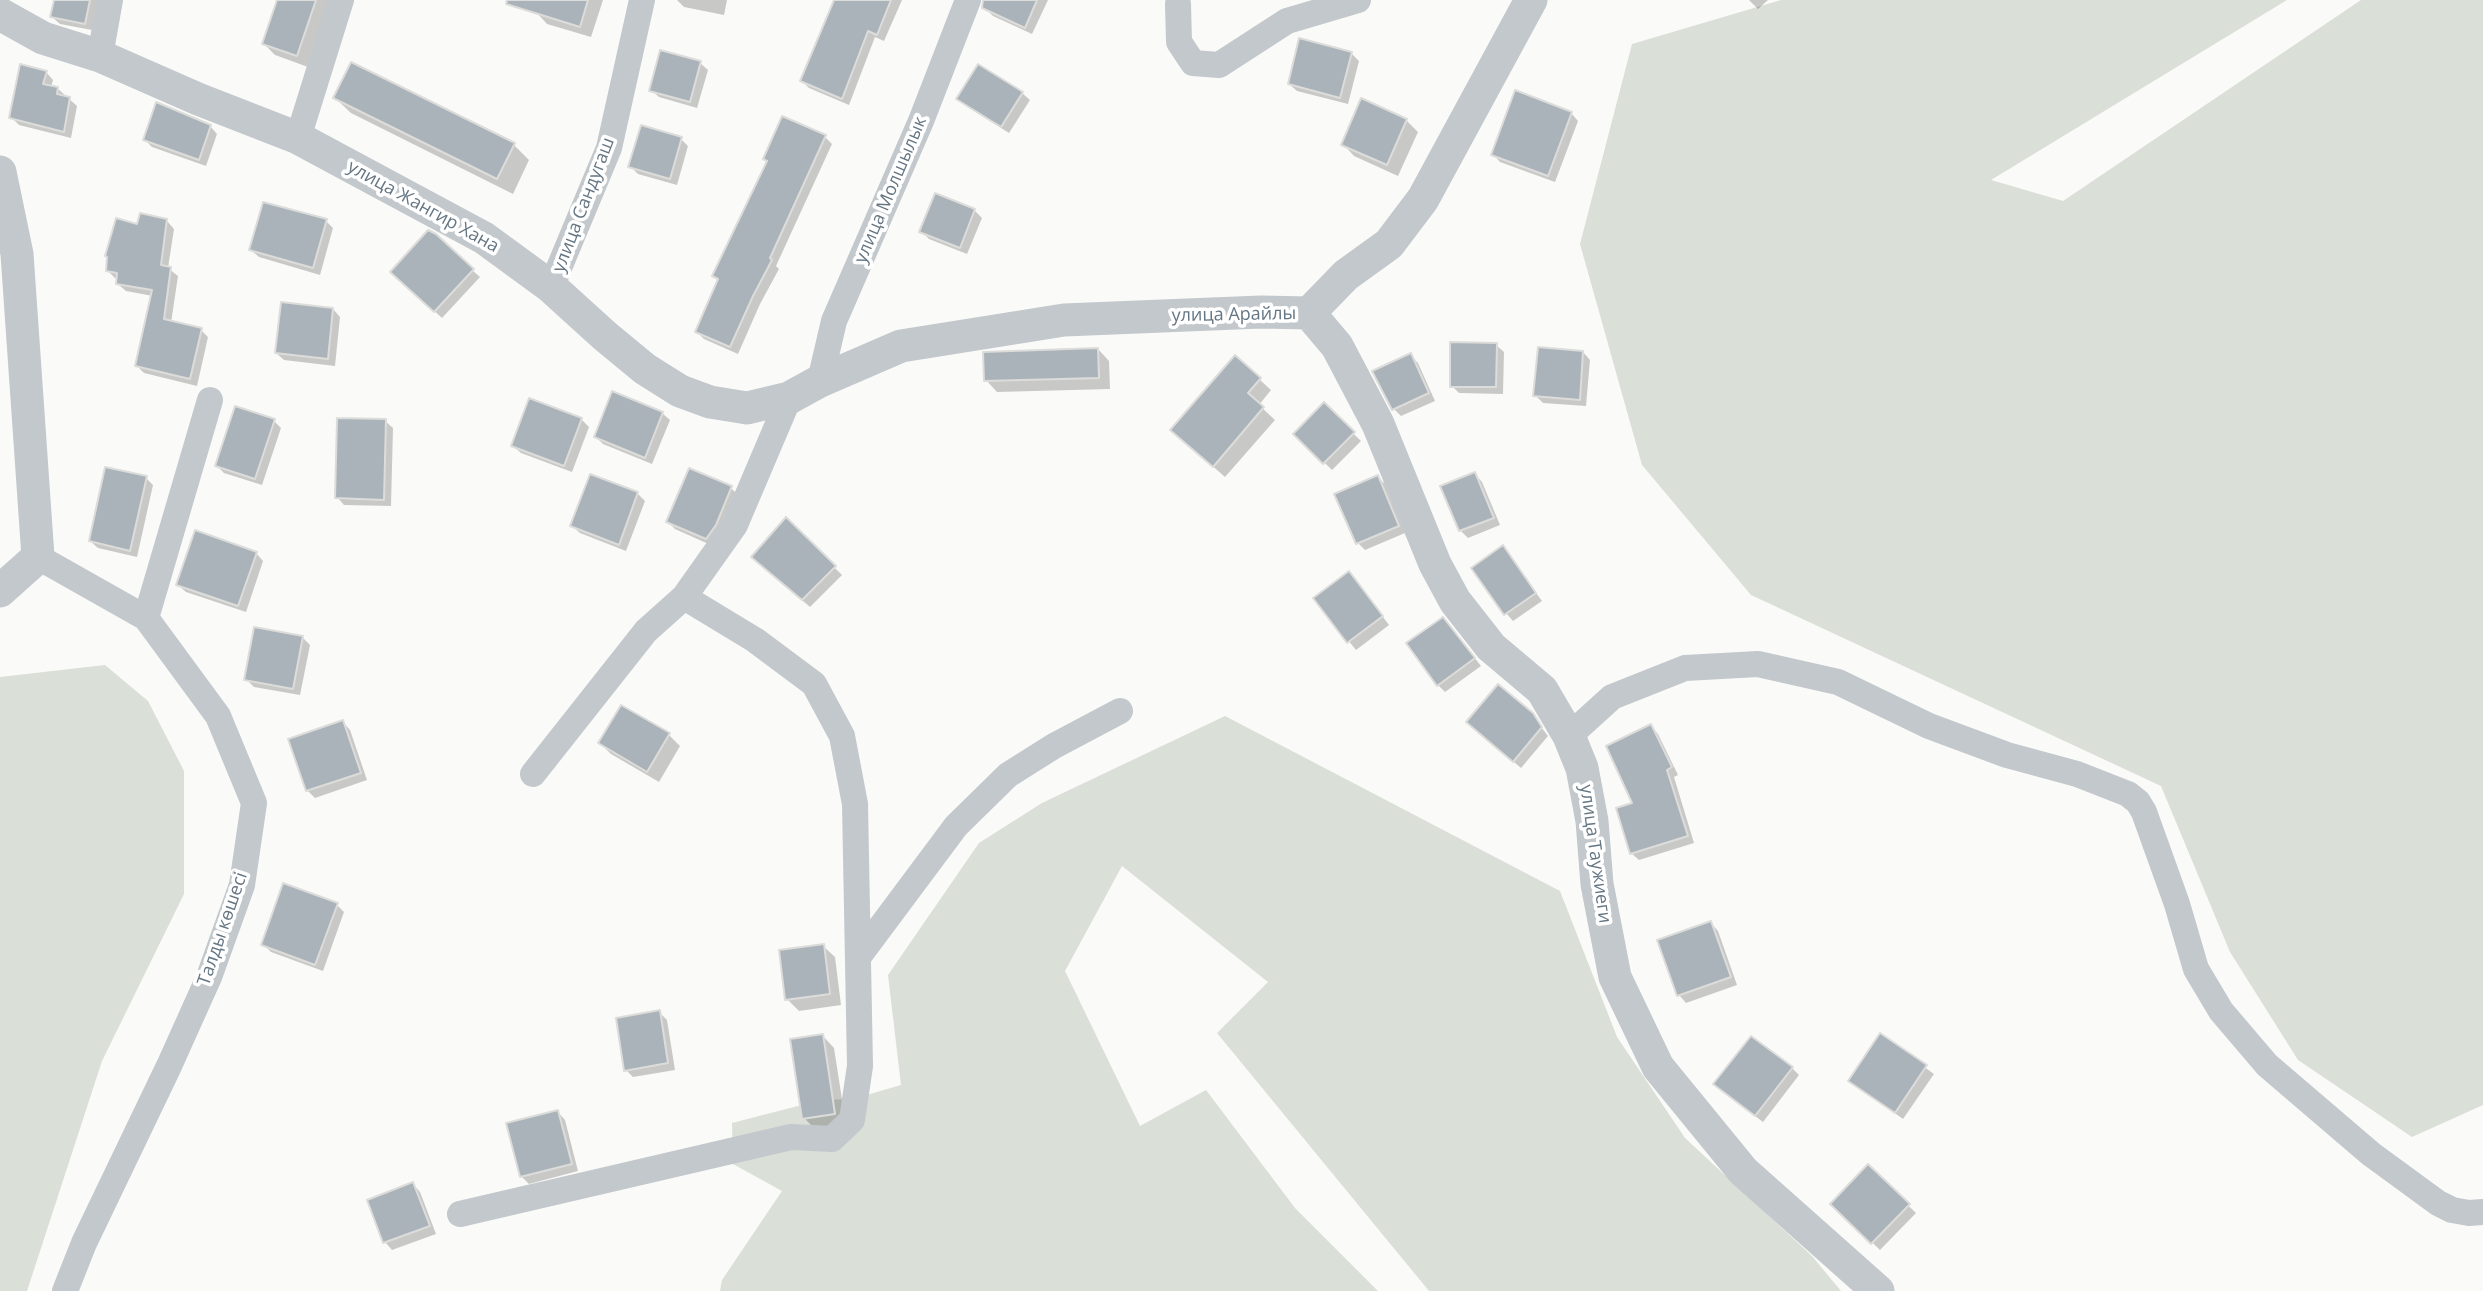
<!DOCTYPE html>
<html>
<head>
<meta charset="utf-8">
<style>
	body { margin:0 }
	canvas { display:block; background:#fafaf8 }
</style>
</head>
<body>
<canvas width="2483" height="1291"></canvas>
<script>
const c = document.querySelector('canvas').getContext('2d');
c.lineJoin = 'round';
function fillPath(path, color) { c.fillStyle = color; c.fill(path, 'evenodd'); }
const shape = rows => new Path2D(rows.map(r => 'M' + r).join(''));
function stroke(path, color, width, dash) { c.strokeStyle = color; c.lineWidth = width; c.lineCap = dash ? 'butt' : 'round'; c.setLineDash(dash || []); c.stroke(path); }
function label(font, color, halo, rows, align = 'center') {
  c.font = font + ' "Open Sans",sans-serif'; c.lineWidth = 7; c.setLineDash([]); c.textBaseline = 'middle'; c.strokeStyle = halo; c.fillStyle = color; for (const [text, x, y, turn = 0] of rows) {
    c.save(); c.translate(x, y); c.rotate((+turn || 0) * Math.PI / 180); c.textAlign = isNaN(turn) ? turn : align; if (halo) c.strokeText(text, 0, 0); c.fillText(text, 0, 0); c.restore();
  }
}
const green = shape([
	[1781,0,2287,0,1991,180,2063,201,2361,0,2483,0,2483,1105,2412,1137,2298,1060,2230,952,2161,786,1751,595,1642,465,1580,244,1632,44],
	[105,665,148,701,184,771,184,894,102,1061,27,1291,0,1291,0,677],
	[1225,716,1560,891,1617,1037,1685,1138,1812,1256,1841,1291,1429,1291,1217,1033,1268,982,1122,866,1065,971,1140,1126,1206,1090,1295,1208,1378,1291,720,1291,722,1280,782,1191,733,1164,732,1123,821,1100,853,1099,901,1085,888,975,979,843,1042,803]
]);
const shadow = shape([
	[55,0,98,0,92,30,60,24,52,17],
	[279,0,331,0,308,67,275,55,264,44],
	[540,0,603,0,591,37,547,24,536,12],
	[677,0,727,0,724,15,684,7],
	[837,0,902,0,884,41,875,37,849,105,809,88,802,81],
	[990,0,1048,0,1032,34,993,16,986,9],
	[1749,0,1768,0,1758,9],
	[1301,40,1352,54,1359,61,1348,104,1297,91,1289,84],
	[700,63,708,70,697,108,659,97,651,90],
	[46,72,53,80,51,87,57,88,77,106,71,138,19,125,11,117],
	[1022,93,1030,100,1009,133,966,106,958,99],
	[335,98,514,145,529,160,513,194,351,113],
	[1571,113,1578,121,1555,182,1500,162,1493,154],
	[1406,120,1418,132,1398,176,1354,156,1343,144],
	[210,126,217,134,206,166,152,147,145,140],
	[825,137,832,144,776,266,779,269,760,304,738,354,704,339,697,332,719,281,714,276],
	[681,139,688,146,677,185,638,174,630,166],
	[974,210,982,218,967,254,929,239,921,231],
	[167,221,174,229,168,268,178,276,171,323,201,330,208,337,197,386,144,373,137,366,153,296,126,291,118,284,119,279,115,278,108,271,139,226],
	[326,221,333,228,320,275,259,257,251,250],
	[472,270,480,277,442,318,399,279],
	[333,309,340,317,335,366,284,360,276,353],
	[1496,345,1504,352,1503,394,1459,393,1452,386],
	[1098,349,1109,361,1110,389,997,392,986,380],
	[1583,352,1590,360,1586,406,1543,403,1535,395],
	[1410,355,1418,363,1435,401,1401,416,1394,409],
	[1235,357,1271,390,1259,405,1275,420,1225,477,1184,441],
	[1324,405,1361,441,1332,470,1295,434],
	[662,413,670,420,652,464,603,444,596,437],
	[581,419,589,427,572,472,521,453,513,446],
	[274,421,281,428,262,485,224,473,217,466],
	[385,421,393,428,391,506,344,505,337,497],
	[1475,474,1482,482,1500,525,1468,538,1460,530],
	[1378,477,1385,484,1405,533,1365,550,1358,543],
	[146,478,153,485,137,557,98,548,90,541],
	[731,488,738,495,713,546,675,529,668,522],
	[637,493,645,501,626,551,580,533,572,526],
	[786,520,842,575,810,607,760,564],
	[1503,548,1542,601,1513,621,1506,613],
	[256,553,263,561,246,612,186,592,178,585],
	[1356,581,1389,625,1356,650,1315,599],
	[1450,626,1481,666,1445,692,1438,685],
	[302,637,310,645,300,695,254,687,246,679],
	[621,707,669,735,680,746,659,782,611,754,600,743],
	[1532,715,1548,736,1521,768,1475,729],
	[343,722,350,730,367,780,315,798,307,790],
	[1651,726,1658,734,1678,775,1674,777,1694,843,1639,860,1631,853,1635,804],
	[337,905,344,912,323,971,271,952,263,944],
	[1711,923,1718,931,1737,985,1686,1003,1679,995],
	[823,946,835,957,841,1005,799,1011,787,999],
	[659,1012,667,1020,675,1070,633,1077,626,1070],
	[823,1036,834,1048,846,1125,815,1129,804,1118],
	[1881,1036,1934,1074,1903,1119,1850,1081],
	[1792,1068,1799,1075,1763,1122,1722,1091],
	[558,1112,565,1120,578,1171,529,1184,521,1176],
	[1868,1167,1916,1213,1880,1250,1833,1204],
	[413,1184,420,1192,436,1234,392,1250,385,1242]
]);
const building = shape([
	[54,0,90,0,85,24,50,17,54,0],
	[277,0,316,0,297,56,262,44,277,0],
	[507,0,588,0,580,27,506,4,507,0],
	[834,0,891,0,877,35,868,31,842,99,800,81,834,0],
	[983,0,1037,0,1025,28,982,8,983,0],
	[1299,38,1352,52,1340,98,1288,84,1299,38],
	[660,50,701,61,690,102,649,91,660,50],
	[351,62,515,143,497,179,333,98,351,62],
	[20,64,47,71,43,84,58,87,57,94,70,97,64,132,9,118,20,64],
	[978,64,1023,92,1001,127,956,99,978,64],
	[1515,90,1572,112,1548,176,1491,155,1515,90],
	[1361,98,1407,119,1387,165,1341,145,1361,98],
	[156,102,211,125,199,160,143,140,156,102],
	[782,116,826,135,770,258,772,260,753,296,730,347,695,332,718,279,712,276,767,161,763,159,782,116],
	[641,125,682,137,670,179,628,167,641,125],
	[935,193,975,209,960,248,919,232,935,193],
	[263,202,327,219,313,268,249,250,263,202],
	[140,213,167,219,161,265,171,267,164,319,202,328,190,379,135,366,152,290,116,284,117,273,106,271,107,257,105,256,116,218,137,224,140,213],
	[428,230,436,234,474,269,434,312,390,272,428,230],
	[281,302,333,308,328,359,275,353,281,302],
	[1450,342,1497,343,1496,387,1450,387,1450,342],
	[1538,347,1583,351,1580,400,1533,396,1538,347],
	[1098,348,1099,378,984,381,983,352,1098,348],
	[1411,353,1429,393,1392,410,1372,371,1411,353],
	[1235,355,1261,378,1248,393,1264,407,1213,467,1170,430,1235,355],
	[612,391,663,412,645,458,594,437,612,391],
	[529,398,582,418,564,466,511,446,529,398],
	[1324,402,1355,432,1323,464,1293,434,1324,402],
	[235,406,275,419,255,479,215,466,235,406],
	[337,418,386,419,384,500,335,498,337,418],
	[105,467,147,476,130,551,89,541,105,467],
	[689,468,732,486,716,525,706,539,666,522,689,468],
	[1475,472,1494,518,1459,531,1440,486,1475,472],
	[590,474,638,492,619,545,570,526,590,474],
	[1378,475,1399,526,1356,544,1334,494,1378,475],
	[786,517,836,566,802,600,751,557,786,517],
	[195,530,257,552,238,606,176,585,195,530],
	[1503,545,1536,593,1504,615,1471,568,1503,545],
	[1349,571,1383,616,1347,643,1313,598,1349,571],
	[1443,617,1475,658,1437,686,1406,643,1443,617],
	[254,627,303,636,293,689,244,680,254,627],
	[1498,684,1533,713,1542,727,1513,762,1466,722,1498,684],
	[621,705,670,733,647,772,598,743,621,705],
	[343,720,361,773,306,791,288,739,343,720],
	[1651,724,1672,767,1667,770,1688,836,1630,854,1616,808,1632,803,1606,746,1651,724],
	[283,883,338,903,315,965,261,945,283,883],
	[1711,921,1731,977,1677,996,1657,940,1711,921],
	[824,944,830,994,785,1000,779,950,824,944],
	[660,1010,668,1063,624,1071,616,1018,660,1010],
	[1880,1033,1927,1065,1895,1113,1848,1081,1880,1033],
	[823,1034,835,1114,802,1119,790,1039,823,1034],
	[1751,1036,1793,1067,1755,1116,1713,1084,1751,1036],
	[558,1110,572,1164,520,1177,506,1123,558,1110],
	[1868,1164,1910,1204,1871,1244,1830,1204,1868,1164],
	[413,1182,430,1226,383,1243,367,1200,413,1182]
]);
const minor = shape([
	[1178,4,1179,42,1193,63,1219,65,1287,21,1358,0],
	[100,56,110,0],
	[298,138,341,0],
	[551,287,609,148,642,0],
	[820,381,834,321,921,121,968,0],
	[38,557,146,618,218,716,254,803,242,885,209,977,169,1066,84,1243,65,1291],
	[146,618,210,400],
	[1569,736,1612,697,1685,668,1758,664,1838,682,1929,726,2007,755,2077,774,2128,794,2138,802,2144,812,2177,904,2196,969,2221,1011,2267,1065,2371,1154,2438,1203,2452,1210,2469,1213,2483,1212],
	[533,774,646,631,684,597,735,525,789,398],
	[859,956,956,826,1008,775,1054,746,1120,711],
	[460,1214,791,1137,832,1139,852,1120,860,1066,855,804,842,736,814,684,755,640,684,597]
]);
const tertiary = shape([
	[0,14,43,38,100,56,198,99,298,138,484,238,551,287,605,336,645,369,680,391,710,402,747,408,789,398,820,381,901,346,1064,320,1261,312,1309,313,1346,275,1389,244,1423,199,1531,0],
	[0,172,17,254,38,557,0,591],
	[1309,313,1337,346,1378,424,1435,564,1455,601,1491,647,1542,690,1569,736,1582,768,1592,821,1597,884,1615,977,1658,1067,1743,1171,1878,1291]
]);
const streetNames = [
	["улица Молшылык",891,190,-67],
	["улица Сандугаш",584,205,-69],
	["улица Жангир Хана",423,207,29],
	["улица Арайлы",1234,315,-1],
	["улица Таужиеги",1595,854,82],
	["Талды көшесі",223,929,-71]
];
fillPath(green, '#dadfd7');
fillPath(shadow, '#0003');
fillPath(building, '#aab3b9');
stroke(building, '#dcdcda', 2);
stroke(minor, '#c3c8cc', 26);
stroke(tertiary, '#c3c8cc', 33);
label('18px', '#657683', '#fff', streetNames);
</script>
</body>
</html>
